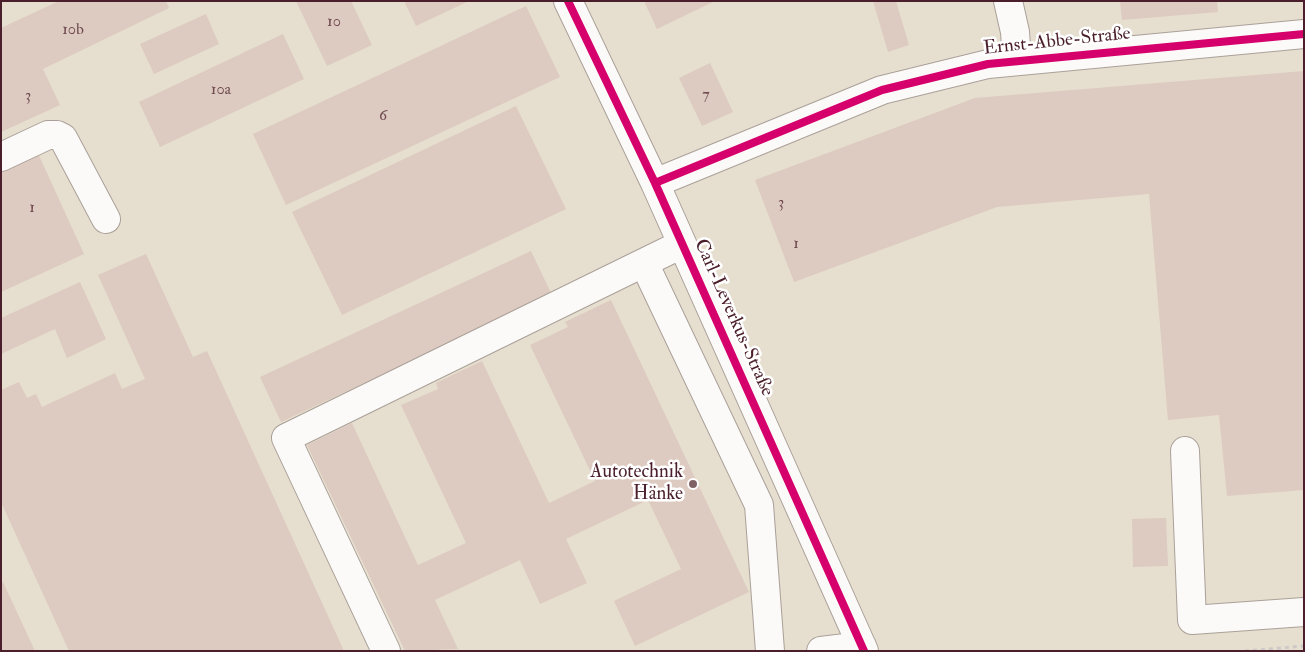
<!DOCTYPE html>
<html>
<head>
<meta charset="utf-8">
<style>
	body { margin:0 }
	#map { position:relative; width:1305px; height:652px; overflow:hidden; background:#e6dfcf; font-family:"IM FELL Double Pica",serif }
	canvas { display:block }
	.frame { position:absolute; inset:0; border:2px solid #4a1f2b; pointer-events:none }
</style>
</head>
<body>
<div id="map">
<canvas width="1305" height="652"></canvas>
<div class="frame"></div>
</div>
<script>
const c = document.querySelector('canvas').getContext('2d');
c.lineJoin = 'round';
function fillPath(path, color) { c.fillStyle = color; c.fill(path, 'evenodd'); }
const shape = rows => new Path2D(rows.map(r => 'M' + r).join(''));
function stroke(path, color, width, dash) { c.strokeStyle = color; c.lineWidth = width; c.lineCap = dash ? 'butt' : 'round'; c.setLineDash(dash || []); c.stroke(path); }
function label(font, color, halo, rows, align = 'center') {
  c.font = font + ' "IM FELL Double Pica",serif'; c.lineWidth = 5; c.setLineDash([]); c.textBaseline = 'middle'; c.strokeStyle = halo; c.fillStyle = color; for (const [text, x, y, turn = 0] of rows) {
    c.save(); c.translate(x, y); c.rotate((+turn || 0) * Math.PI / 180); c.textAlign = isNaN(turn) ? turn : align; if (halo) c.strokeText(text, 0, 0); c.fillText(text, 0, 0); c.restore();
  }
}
const building = shape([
	[59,1,166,1,169,8,43,69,60,105,1,132,1,28],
	[296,1,351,1,372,45,327,66],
	[404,1,469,1,416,26],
	[644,1,715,1,657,29],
	[873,1,896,1,909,45,888,52],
	[1120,1,1217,1,1218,12,1122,20],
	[526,6,560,77,286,205,253,134],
	[206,14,219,44,154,74,140,44],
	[283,34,304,79,160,147,139,102],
	[710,63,733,112,702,126,679,78],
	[1304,71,1304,490,1227,496,1219,415,1168,420,1149,194,997,207,794,282,755,180,975,98],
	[516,106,566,209,342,315,292,212],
	[36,149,84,254,1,292,1,165],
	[531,251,552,295,281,422,260,377],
	[146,254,193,357,207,351,344,651,69,651,1,502,1,390,19,382,27,398,36,394,42,407,115,373,122,389,145,379,98,275],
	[80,282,106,339,67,358,55,329,1,354,1,318],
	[611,300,749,592,635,646,614,601,681,569,648,500,566,539,587,583,540,604,520,560,435,600,458,649,405,651,307,445,352,423,418,565,466,543,401,405,438,389,436,383,482,361,549,503,595,481,530,345,568,327,565,322],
	[1166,518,1168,566,1133,567,1132,519],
	[3,582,35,651,1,651,1,583]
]);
const path = shape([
	[1245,651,1304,646]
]);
const minor = shape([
	[568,1,655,183,864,651],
	[1008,1,1015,32,1017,61],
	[1,157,48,135,57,135,63,138,106,219],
	[655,183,882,90,988,64,1304,34],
	[644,263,759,505,770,651],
	[1185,451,1192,620,1304,612],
	[386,651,286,438,682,244],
	[821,651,862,646]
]);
const cycleway = shape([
	[568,1,655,183,864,651],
	[655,183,882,90,988,64,1304,34]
]);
const markers = [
	[693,484,5,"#816264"]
];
const numberNames = [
	["10",334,23],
	["10b",73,31],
	["10a",221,91],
	["7",706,96],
	["3",28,97],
	["6",383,117],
	["3",781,204],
	["1",32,209],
	["1",796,245]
];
const streetNames = [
	["Ernst-Abbe-Straße",1057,42,-6],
	["Carl-Leverkus-Straße",733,318,66]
];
const poiNames = [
	["Autotechnik",683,473],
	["Hänke",683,495]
];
fillPath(building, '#ddcac0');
stroke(minor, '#aaa099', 30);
stroke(path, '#cdc9c6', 3, [4, 4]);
stroke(minor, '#fbfaf8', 28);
stroke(cycleway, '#d6006c', 8);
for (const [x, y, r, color] of markers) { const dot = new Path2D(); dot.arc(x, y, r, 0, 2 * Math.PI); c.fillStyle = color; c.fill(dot); stroke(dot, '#fff', 2); }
label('16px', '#6f4a50', null, numberNames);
label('19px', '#4a1f2b', '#fff', streetNames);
label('19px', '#4a1f2b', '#fff', poiNames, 'right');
</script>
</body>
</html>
